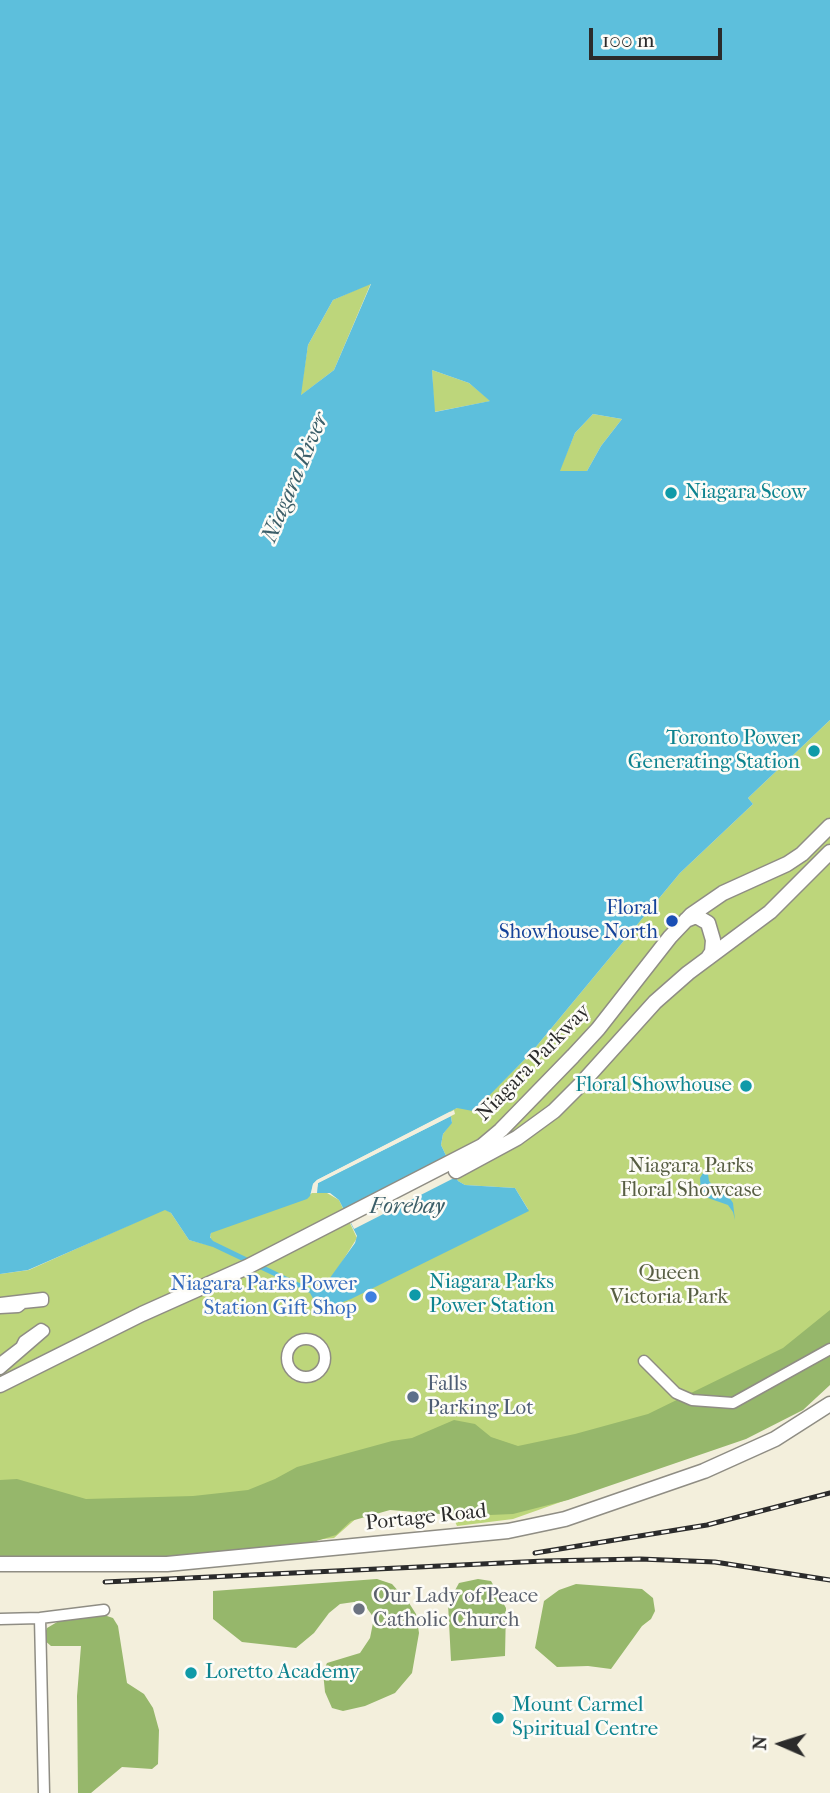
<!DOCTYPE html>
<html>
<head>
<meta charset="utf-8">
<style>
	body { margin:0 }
	#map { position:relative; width:830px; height:1793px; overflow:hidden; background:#f3efdc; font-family:"IM FELL French Canon",serif }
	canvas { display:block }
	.north { position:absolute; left:746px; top:1709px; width:70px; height:70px; -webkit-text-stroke:5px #fdfcf7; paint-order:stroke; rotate:273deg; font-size:19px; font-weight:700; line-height:28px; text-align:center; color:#2b2b2b }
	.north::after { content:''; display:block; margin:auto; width:24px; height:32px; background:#2b2b2b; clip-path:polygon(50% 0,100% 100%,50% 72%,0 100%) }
	.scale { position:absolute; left:589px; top:28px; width:133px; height:32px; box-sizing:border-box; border:4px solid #2b2b2b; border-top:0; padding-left:9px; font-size:21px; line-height:24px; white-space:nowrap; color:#2b2b2b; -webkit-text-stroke:5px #fdfcf7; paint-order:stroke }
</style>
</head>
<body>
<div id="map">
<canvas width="830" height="1793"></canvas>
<div class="north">N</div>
<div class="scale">100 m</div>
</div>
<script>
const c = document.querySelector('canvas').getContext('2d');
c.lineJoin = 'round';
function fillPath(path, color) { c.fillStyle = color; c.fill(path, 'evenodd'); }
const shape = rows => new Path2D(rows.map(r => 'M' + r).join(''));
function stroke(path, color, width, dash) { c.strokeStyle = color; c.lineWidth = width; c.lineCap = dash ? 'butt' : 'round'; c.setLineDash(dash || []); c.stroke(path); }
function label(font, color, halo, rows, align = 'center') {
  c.font = font + ' "IM FELL French Canon",serif'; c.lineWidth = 5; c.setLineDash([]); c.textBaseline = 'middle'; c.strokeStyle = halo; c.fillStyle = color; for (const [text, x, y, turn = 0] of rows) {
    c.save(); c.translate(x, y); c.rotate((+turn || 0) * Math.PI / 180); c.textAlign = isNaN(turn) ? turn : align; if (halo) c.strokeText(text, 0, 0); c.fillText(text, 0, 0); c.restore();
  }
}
const green = shape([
	[371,283,334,370,300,396,308,345,333,300],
	[432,370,469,383,491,401,434,412],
	[593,414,622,419,601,446,587,471,559,471,575,433],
	[830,720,830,1382,676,1461,513,1519,457,1526,450,1510,391,1507,359,1516,334,1538,167,1554,0,1553,0,1274,29,1270,165,1209,171,1213,189,1240,208,1245,212,1241,210,1236,212,1231,302,1200,312,1193,327,1193,339,1200,357,1238,328,1284,320,1290,320,1295,528,1209,515,1188,465,1185,458,1181,441,1145,443,1134,452,1122,450,1111,457,1108,479,1105,530,1054,680,873,753,804,748,798]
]);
const forest = shape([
	[830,1310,830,1385,803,1410,746,1439,568,1500,513,1514,466,1516,390,1510,351,1521,336,1535,274,1554,142,1563,76,1556,44,1559,0,1559,0,1480,17,1479,86,1499,193,1496,248,1490,275,1479,297,1467,392,1441,412,1438,454,1420,475,1424,491,1437,518,1446,575,1434,648,1414,783,1348],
	[377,1579,392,1584,409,1603,416,1614,419,1633,412,1673,395,1693,365,1706,343,1711,332,1708,325,1692,323,1672,327,1663,360,1653,370,1638,374,1618,366,1607,354,1602,340,1604,329,1613,314,1633,296,1648,242,1642,213,1619,213,1591],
	[478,1579,491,1581,506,1608,505,1656,451,1661,448,1603,459,1583],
	[576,1584,642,1589,653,1598,655,1611,651,1619,642,1626,611,1669,588,1666,557,1667,535,1648,544,1601,559,1590],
	[69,1615,104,1615,113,1618,118,1626,127,1683,144,1694,153,1708,159,1730,158,1764,152,1769,122,1767,91,1793,78,1793,77,1696,81,1646,51,1646,43,1639,47,1628]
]);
const water = shape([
	[0,0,830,0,830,720,748,798,753,804,680,873,530,1054,480,1105,478,1112,457,1108,317,1180,313,1184,310,1196,307,1199,211,1233,210,1237,213,1241,312,1289,322,1289,355,1243,357,1236,339,1200,330,1193,317,1193,318,1183,451,1116,452,1123,443,1134,441,1145,458,1181,465,1185,515,1188,529,1211,351,1299,335,1305,320,1304,324,1312,321,1313,310,1293,213,1247,189,1240,171,1213,165,1210,28,1270,0,1274],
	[371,284,334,370,301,395,308,345,333,300],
	[432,370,469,383,490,401,435,412],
	[593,414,622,419,601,446,587,471,560,471,575,433],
	[712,1168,708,1174,709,1181,713,1186,725,1191,733,1203,735,1220,733,1212,728,1205,708,1198,701,1192,700,1178,703,1173]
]);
const pier = shape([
	[454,1110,455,1114,318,1183,316,1192,312,1193,313,1184,317,1180],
	[446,1157,456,1177,354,1229,344,1209]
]);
const street = shape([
	[0,1303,43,1298,43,1301,23,1303,18,1307,0,1308],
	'287 1358a19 19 0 1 1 38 0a19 19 0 1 1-38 0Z',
	[644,1361,676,1393,692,1400,733,1403,830,1349],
	[0,1363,21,1347,24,1341,41,1329,44,1331,0,1369],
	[40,1618,44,1793],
	[0,1619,40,1618,104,1610]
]);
const secondary = shape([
	[686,920,696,916,708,923,713,940,712,952,708,958],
	[456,1171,517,1138,554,1111,581,1084,655,1002,688,973,770,912,830,852],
	[0,1385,142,1314,247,1267,482,1146,501,1130,573,1056,598,1029,670,937,691,915,723,893,787,864,802,854,830,826],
	[0,1564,167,1564,508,1531,565,1519,704,1471,775,1439,830,1404]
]);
const rail = shape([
	[535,1553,707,1525,830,1493],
	[105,1582,544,1561,640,1559,715,1562,830,1580]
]);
const markers = [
	[671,493,7,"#0f9aa8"],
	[814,751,7,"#0f9aa8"],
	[672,921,7,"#1a4fb4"],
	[746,1086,7,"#0f9aa8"],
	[415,1295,7,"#0f9aa8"],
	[371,1297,7,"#3f7fe0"],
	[413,1397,7,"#5c6f8a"],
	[359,1609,7,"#6b7280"],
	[191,1673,7,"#0f9aa8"],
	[498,1718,7,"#0f9aa8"]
];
const cultureNames = [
	["Niagara Scow",685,493],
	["Toronto Power",800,739,"right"],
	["Generating Station",800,763,"right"],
	["Floral Showhouse",732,1086,"right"],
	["Niagara Parks",429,1283],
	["Power Station",429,1307],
	["Loretto Academy",205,1673],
	["Mount Carmel",512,1706],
	["Spiritual Centre",512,1730]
];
const transitNames = [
	["Floral",658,909],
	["Showhouse North",658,933]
];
const streetNames = [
	["Niagara Parkway",534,1063,-46],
	["Portage Road",426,1518,-6]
];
const parkNames = [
	["Niagara Parks",691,1167],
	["Floral Showcase",691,1191],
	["Queen",669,1274],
	["Victoria Park",669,1298]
];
const shopNames = [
	["Niagara Parks Power",357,1285],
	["Station Gift Shop",357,1309]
];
const serviceNames = [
	["Falls",427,1385],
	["Parking Lot",427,1409]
];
const worshipNames = [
	["Our Lady of Peace",373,1597],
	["Catholic Church",373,1621]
];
const waterNames = [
	["Niagara River",296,478,-67],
	["Forebay",407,1207]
];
fillPath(green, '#bdd67b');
fillPath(forest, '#96b76b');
fillPath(water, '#5dbfdc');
fillPath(pier, '#f3efdc');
stroke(street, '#8f8d84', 13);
stroke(secondary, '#8f8d84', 17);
stroke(street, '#fff', 10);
stroke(secondary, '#fff', 14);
stroke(rail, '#2b2b2b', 5);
stroke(rail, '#fdfcf7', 2.5, [8]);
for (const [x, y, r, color] of markers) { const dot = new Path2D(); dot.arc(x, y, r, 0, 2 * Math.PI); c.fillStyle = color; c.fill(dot); stroke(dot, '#fdfcf7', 2.5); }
label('21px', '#0d838f', '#fdfcf7', cultureNames, 'left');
label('21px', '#164399', '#fdfcf7', transitNames, 'right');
label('21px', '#2b2b2b', '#fdfcf7', streetNames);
label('21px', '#575e43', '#fdfcf7', parkNames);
label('21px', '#366cbe', '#fdfcf7', shopNames, 'right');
label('21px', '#4e5e75', '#fdfcf7', serviceNames, 'left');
label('21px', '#5b616d', '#fdfcf7', worshipNames, 'left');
label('italic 23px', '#3c5f69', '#fdfcf7', waterNames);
</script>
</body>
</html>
